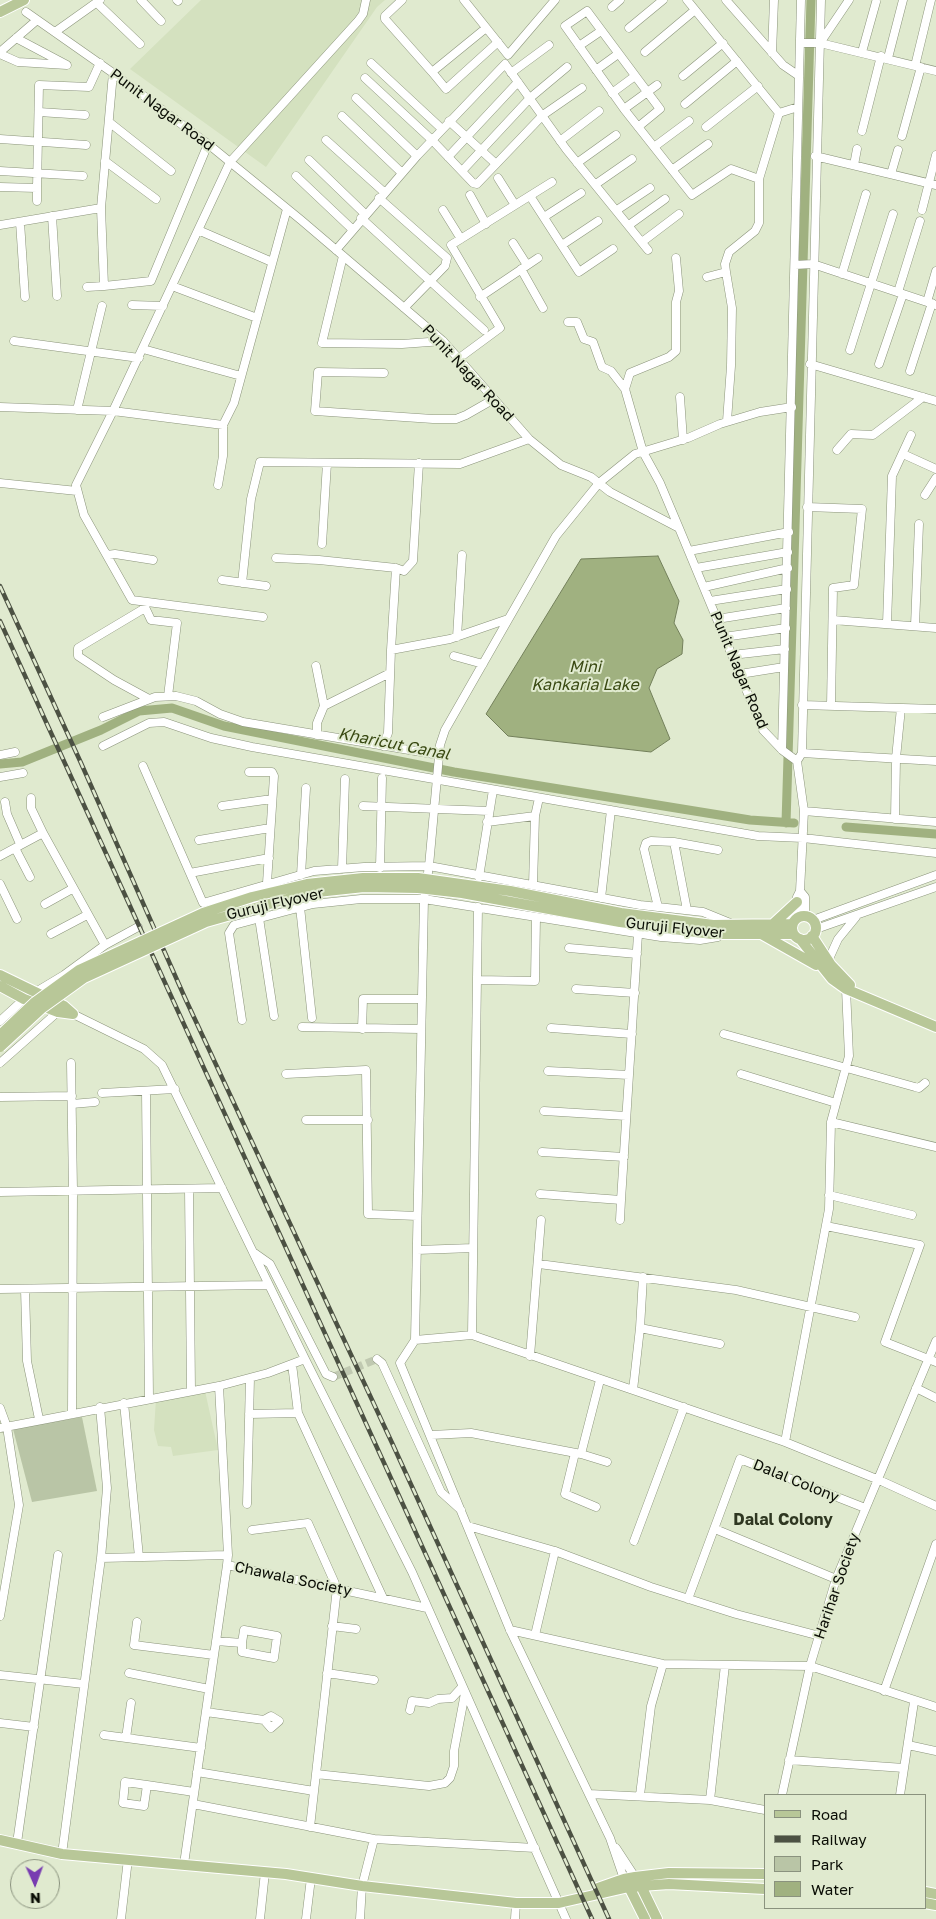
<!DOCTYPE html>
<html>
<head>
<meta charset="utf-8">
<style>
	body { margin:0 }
	#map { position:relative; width:936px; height:1919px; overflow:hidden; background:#e0eacf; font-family:"Golos Text",sans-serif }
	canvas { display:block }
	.legend { position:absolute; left:764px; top:1794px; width:162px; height:115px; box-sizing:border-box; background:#e0eacf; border:1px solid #8a927e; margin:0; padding:6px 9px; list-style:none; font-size:15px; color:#0a0d05 }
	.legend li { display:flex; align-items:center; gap:10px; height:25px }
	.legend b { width:25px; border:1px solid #8a927e }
	.north { position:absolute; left:10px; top:1859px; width:50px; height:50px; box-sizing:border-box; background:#e0eacf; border:1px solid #8a927e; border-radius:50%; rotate:178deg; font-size:14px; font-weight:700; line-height:20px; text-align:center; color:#0a0d05 }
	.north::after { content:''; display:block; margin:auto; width:18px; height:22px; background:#783cb1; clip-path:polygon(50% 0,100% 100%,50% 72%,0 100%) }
</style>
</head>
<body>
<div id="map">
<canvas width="936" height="1919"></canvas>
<ul class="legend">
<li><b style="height:6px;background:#b8c798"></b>Road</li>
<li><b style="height:6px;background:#4c5143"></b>Railway</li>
<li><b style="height:14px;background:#b9c5a6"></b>Park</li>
<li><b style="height:14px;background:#a0b180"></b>Water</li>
</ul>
<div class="north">N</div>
</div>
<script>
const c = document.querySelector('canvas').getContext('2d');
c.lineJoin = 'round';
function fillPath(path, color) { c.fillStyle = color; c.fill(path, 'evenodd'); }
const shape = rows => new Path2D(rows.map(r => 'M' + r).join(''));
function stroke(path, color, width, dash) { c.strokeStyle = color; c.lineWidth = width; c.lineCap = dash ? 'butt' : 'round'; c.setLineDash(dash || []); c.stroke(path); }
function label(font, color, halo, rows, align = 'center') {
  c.font = font + ' "Golos Text",sans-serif'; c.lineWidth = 4; c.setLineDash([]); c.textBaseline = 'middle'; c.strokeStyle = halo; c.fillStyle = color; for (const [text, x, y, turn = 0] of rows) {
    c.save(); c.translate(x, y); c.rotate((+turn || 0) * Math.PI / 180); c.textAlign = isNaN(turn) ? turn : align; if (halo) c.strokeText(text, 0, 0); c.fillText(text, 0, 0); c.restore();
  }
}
const built = shape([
	[201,0,385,0,377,7,266,167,130,69],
	[205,1391,218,1450,173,1456,171,1447,158,1446,154,1430,156,1399]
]);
const green = shape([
	[82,1417,97,1491,32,1502,13,1429]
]);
const water = shape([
	[658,556,679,601,674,623,683,640,682,654,657,669,649,688,670,739,651,752,508,736,486,714,581,559,658,556]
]);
const canal = shape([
	[0,764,22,762,101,730,139,711,172,708,224,726,454,772,750,820,794,823],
	[786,823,811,0],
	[846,827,936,834]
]);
const minorTunnel = shape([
	[333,1377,377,1359]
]);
const minor = shape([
	[141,0,161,21],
	[177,0,178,1],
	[402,0,385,16,385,19,432,72],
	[464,0,508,55,555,0],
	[687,0,779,113,798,107],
	[726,0,783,65,799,76],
	[97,3,140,44],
	[612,7,620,0],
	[26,12,113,73,208,144,301,220,443,341,529,439,561,465,591,477,610,492,679,528,763,730,782,750,797,761,804,811,800,891,797,897,797,918],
	[486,28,432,72,446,89,498,42],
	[629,28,663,0],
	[55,32,100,0],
	[801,43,820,43,936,71],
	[820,43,849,0],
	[579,46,601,31],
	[0,52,37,20],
	[645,52,695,10],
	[862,52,876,2],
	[772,53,774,0],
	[0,54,18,62,67,65,16,38],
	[888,58,903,0],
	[371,63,442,129],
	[915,66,931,0],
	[596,70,618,54],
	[113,73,101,208,104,286,151,281,208,144],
	[511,73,549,45],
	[683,76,723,43],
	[365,78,432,140,473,183,477,184,543,115,582,88],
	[612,93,635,76],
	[356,98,417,156],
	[685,104,737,61],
	[624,109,657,85],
	[39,112,85,115],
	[342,116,402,173],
	[449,121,495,163],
	[109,122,171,171],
	[638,127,660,109,587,11,565,26,624,109,692,195,731,169,759,179],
	[706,127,758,86],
	[862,131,881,56],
	[902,136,921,67],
	[0,139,86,145],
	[326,140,385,193],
	[560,141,599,111],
	[654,147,689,121],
	[815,156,936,185],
	[448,157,518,82],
	[309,160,365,214],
	[105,161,156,199],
	[577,163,616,135],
	[854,165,857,149],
	[672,170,708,144],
	[0,171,83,176],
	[462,171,530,98,567,67],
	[891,174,898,150],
	[296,176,352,229],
	[498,178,515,205],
	[596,184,632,159],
	[0,187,37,188,39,85,89,87,100,63],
	[470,195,486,224],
	[530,196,579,272,613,249],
	[379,198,447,258,445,266,404,308],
	[37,201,37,188],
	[287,209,234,403,223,425,113,411,230,162,358,21,363,14,366,0],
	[443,210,461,239],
	[617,210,650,188],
	[922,210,936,155],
	[52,216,57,296],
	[544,217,581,193],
	[361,218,484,330],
	[20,222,25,297],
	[0,225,101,208],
	[629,225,665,199],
	[198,230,272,262],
	[642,242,679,214],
	[513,243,527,265],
	[562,245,598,221],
	[336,250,417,156,505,64,566,149,648,250],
	[343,256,322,343,402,344,443,341],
	[795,265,813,264,936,305],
	[521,269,543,308],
	[726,272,725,264,729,252,755,231,759,223,759,179,779,113],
	[842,274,866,194],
	[707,277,726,272,732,308,731,366,727,421],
	[172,286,257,318],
	[87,287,104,286],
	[898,292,920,221],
	[480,297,538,258],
	[927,302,936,271],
	[132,305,163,306],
	[568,322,577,322,584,339,593,342,602,367,611,371,625,389,643,452,660,483,679,528],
	[14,341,139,358],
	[143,349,241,376],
	[850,350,893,214],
	[458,359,500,328,451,245,552,182],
	[810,364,936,401],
	[879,364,903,294],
	[910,371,932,303],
	[384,373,318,372,315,411,433,419,456,419,466,415,494,399],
	[625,389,630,373,669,357,676,351,676,302,679,291,676,258],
	[680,397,683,440],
	[0,407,113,411,76,485,84,515,132,600,263,617],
	[77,410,102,306],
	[837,450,851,434,873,435,923,397],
	[903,454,936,469],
	[0,483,77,491],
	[218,485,223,456,223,425],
	[925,495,936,478],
	[807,507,862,509,854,585,833,588,831,706],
	[322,544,327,463],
	[689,551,789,532],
	[107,555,115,554,153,560],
	[276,558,319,560,396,568,391,650],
	[396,568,404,571,413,561,419,463],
	[696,568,788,552],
	[222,580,266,586],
	[242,583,251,499,260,462,460,464,529,439],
	[704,587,788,568],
	[710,601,787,589],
	[143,603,151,620,177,623,168,696],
	[145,608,78,648,78,656,114,680,149,699],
	[717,619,786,608],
	[833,620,936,628],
	[887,624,892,476,911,435],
	[915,626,919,524],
	[457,637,462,555],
	[724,637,786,628],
	[732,655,785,649],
	[454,656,483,664],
	[316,666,324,706],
	[740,674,784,667],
	[802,705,936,709],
	[103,717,155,697,176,696,196,701,220,714,243,722,439,755],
	[317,735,317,723,324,706,390,673],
	[103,746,149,723,164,722,211,738,252,747,758,836,803,838,936,853],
	[383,746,388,733,391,650,450,639,508,619],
	[782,750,801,0],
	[802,753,936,761],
	[0,755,15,752],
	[797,761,802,753,821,0],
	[143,766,203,903,314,871,364,867,429,866,640,905,703,912,730,923],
	[249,772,272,772,274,776,267,883],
	[0,777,23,773],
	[31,798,31,808,43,833,105,945],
	[5,802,7,814,20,844],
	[222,806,272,799],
	[363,806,489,811],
	[804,811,936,822],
	[535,816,539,798],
	[895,819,896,758,901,708],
	[487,822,535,816,533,885],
	[199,840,270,828],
	[674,842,718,850],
	[15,848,30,877],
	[0,856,43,833],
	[380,868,382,778],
	[342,869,345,779],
	[190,873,269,858],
	[301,875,306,788],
	[479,877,493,790],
	[0,884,17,919],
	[800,891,805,897,805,916],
	[601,898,611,810],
	[45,904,72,889],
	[300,907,312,1018],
	[658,907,644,849,646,843,651,841,674,842,687,910],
	[259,918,274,1016],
	[813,920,936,875],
	[816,929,936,887],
	[51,934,87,915],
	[569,948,637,954],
	[828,961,838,939,856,917],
	[477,980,535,981,536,917],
	[576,989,635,993],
	[73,1014,144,1049,162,1065,305,1359,412,1572,566,1919],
	[242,1020,229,933,234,925,313,904,361,899,424,899,661,937,700,940,718,937],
	[0,1021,24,999,64,975,105,945,138,927],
	[302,1027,420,1029],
	[551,1028,632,1034],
	[362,1029,363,999,420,999],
	[724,1034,915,1087,919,1088,925,1083],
	[0,1063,61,1009],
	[71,1063,73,1191,72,1413],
	[548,1071,629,1075],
	[286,1074,366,1070,368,1214,417,1216],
	[741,1074,836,1103],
	[146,1091,149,1398],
	[102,1093,175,1089],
	[0,1097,72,1096],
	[72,1104,95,1102],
	[544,1111,626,1116],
	[306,1120,368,1120],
	[831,1122,936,1147],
	[542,1152,624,1157],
	[189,1189,191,1391],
	[0,1192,222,1188],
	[540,1194,621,1200,638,934],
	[829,1195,912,1215],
	[620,1220,621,1200],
	[826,1226,920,1245,885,1342,936,1362],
	[417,1250,473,1248],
	[253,1252,270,1264,326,1374,333,1377],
	[539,1264,736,1290,855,1317],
	[0,1289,268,1285],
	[25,1289,27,1361,39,1419],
	[640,1328,720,1344],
	[472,1335,478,907],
	[415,1340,424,899,429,866,440,745,445,730,556,536,599,483,635,454,688,438,720,424,760,412,792,407],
	[530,1356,541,1220],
	[377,1359,382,1363,441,1492,461,1510],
	[292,1364,298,1413,383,1598],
	[219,1386,228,1555],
	[916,1388,936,1398],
	[633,1390,640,1328,643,1277],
	[124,1403,139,1557],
	[100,1407,107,1488,101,1558,228,1555,227,1565,427,1608],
	[0,1408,7,1427,19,1505,0,1616],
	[249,1414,298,1413],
	[0,1428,219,1386,268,1373,305,1359],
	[431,1435,471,1433,581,1454,607,1462],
	[785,1442,829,1209,831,1122,849,1056,846,989],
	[575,1453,565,1494,596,1507],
	[581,1454,600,1380],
	[247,1504,250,1378],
	[468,1526,555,1551,651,1587,736,1614,820,1636],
	[715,1529,836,1579],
	[252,1530,308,1523,337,1588,310,1827],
	[634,1541,684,1407],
	[688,1599,740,1459,865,1508],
	[137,1622,134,1645,214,1655],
	[332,1626,356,1629],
	[510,1630,663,1664,810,1666,936,1707],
	[535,1635,555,1551],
	[216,1641,242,1643,244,1630,277,1636,274,1658,242,1652,242,1643],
	[129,1673,209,1689],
	[327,1673,374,1680],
	[0,1675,84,1684],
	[884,1691,936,1544],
	[410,1710,412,1701,429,1703,438,1699,452,1698,462,1687],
	[206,1712,264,1720,271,1716,279,1721,271,1728,264,1720],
	[0,1723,34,1727],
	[104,1735,201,1748],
	[126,1738,131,1703],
	[908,1745,936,1751],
	[789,1760,904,1768],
	[197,1772,314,1791],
	[316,1774,429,1786,445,1783,450,1778,454,1766,454,1751,465,1693],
	[147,1785,125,1782,123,1803,144,1806,147,1785,194,1792],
	[589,1794,710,1800,765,1810],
	[640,1795,651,1706,663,1664],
	[782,1795,810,1666,836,1579,936,1341],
	[900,1795,914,1702],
	[710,1800,725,1665],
	[193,1804,374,1839,362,1886,360,1919],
	[374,1839,535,1848],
	[17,1843,58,1555],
	[616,1848,635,1877],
	[62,1854,101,1558],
	[184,1864,227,1565],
	[624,1879,610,1838,510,1630,400,1363,415,1340,472,1335,785,1442,879,1480,936,1506],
	[121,1919,128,1859],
	[260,1919,265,1872],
	[306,1919,311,1878],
	[515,1919,516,1903]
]);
const major = shape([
	[0,12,24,0],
	'792 928a12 12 0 1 1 24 0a12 12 0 1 1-24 0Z',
	[713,925,792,924],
	[772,925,797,902],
	[712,934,793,934],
	[763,935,816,965],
	[812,936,831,965,850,985],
	[800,939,832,979,846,989,936,1027],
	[0,975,64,1006,73,1014],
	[0,986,24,999,58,1012,73,1014],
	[0,1840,62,1854,286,1874,362,1886,516,1903,559,1903,629,1887,645,1919],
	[635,1877,669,1873,765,1874],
	[598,1888,618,1881,624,1879,635,1877,641,1886,629,1887,624,1879],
	[925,1892,936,1894],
	[925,1903,936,1905],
	[657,1919,641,1886,669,1884,765,1889]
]);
const rail = shape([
	[0,586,81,763,185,998,393,1445,609,1919],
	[0,621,592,1919]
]);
const majorBridge = shape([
	[0,1035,35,1002,79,970,203,913,252,897,307,884,363,878,418,878,510,891,621,913,713,925],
	[0,1047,41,1009,84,978,206,922,308,893,364,887,418,888,462,893,620,922,712,934]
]);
const streetNames = [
	["Punit Nagar Road",162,110,37],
	["Punit Nagar Road",468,373,47],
	["Punit Nagar Road",739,670,67],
	["Guruji Flyover",275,904,-13],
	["Guruji Flyover",675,928,6],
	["Dalal Colony",796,1481,22],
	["Chawala Society",293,1579,12],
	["Harihar Society",837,1586,-71]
];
const waterNames = [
	["Mini",585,667],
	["Kankaria Lake",585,685],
	["Kharicut Canal",394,744,11]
];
const neighbourhoodNames = [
	["Dalal Colony",783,1520]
];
fillPath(built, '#d4e1bf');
fillPath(green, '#b9c5a6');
fillPath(water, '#a0b180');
stroke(water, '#73805b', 1);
stroke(canal, '#a0b180', 9);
stroke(minorTunnel, '#c0c9b1', 8, [8, 4]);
stroke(minor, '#8b947b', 9);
stroke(major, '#fff', 12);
stroke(minor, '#fff', 8);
stroke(major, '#b8c798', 10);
stroke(rail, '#4c5143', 4.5);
stroke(rail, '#e0eacf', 2.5, [8]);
stroke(majorBridge, '#fff', 12, []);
stroke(majorBridge, '#b8c798', 10);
label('15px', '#0a0d05', '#e0eacf', streetNames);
label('italic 16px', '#394912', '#e0eacf', waterNames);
label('bold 16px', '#2f3721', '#e0eacf', neighbourhoodNames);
</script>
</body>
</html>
